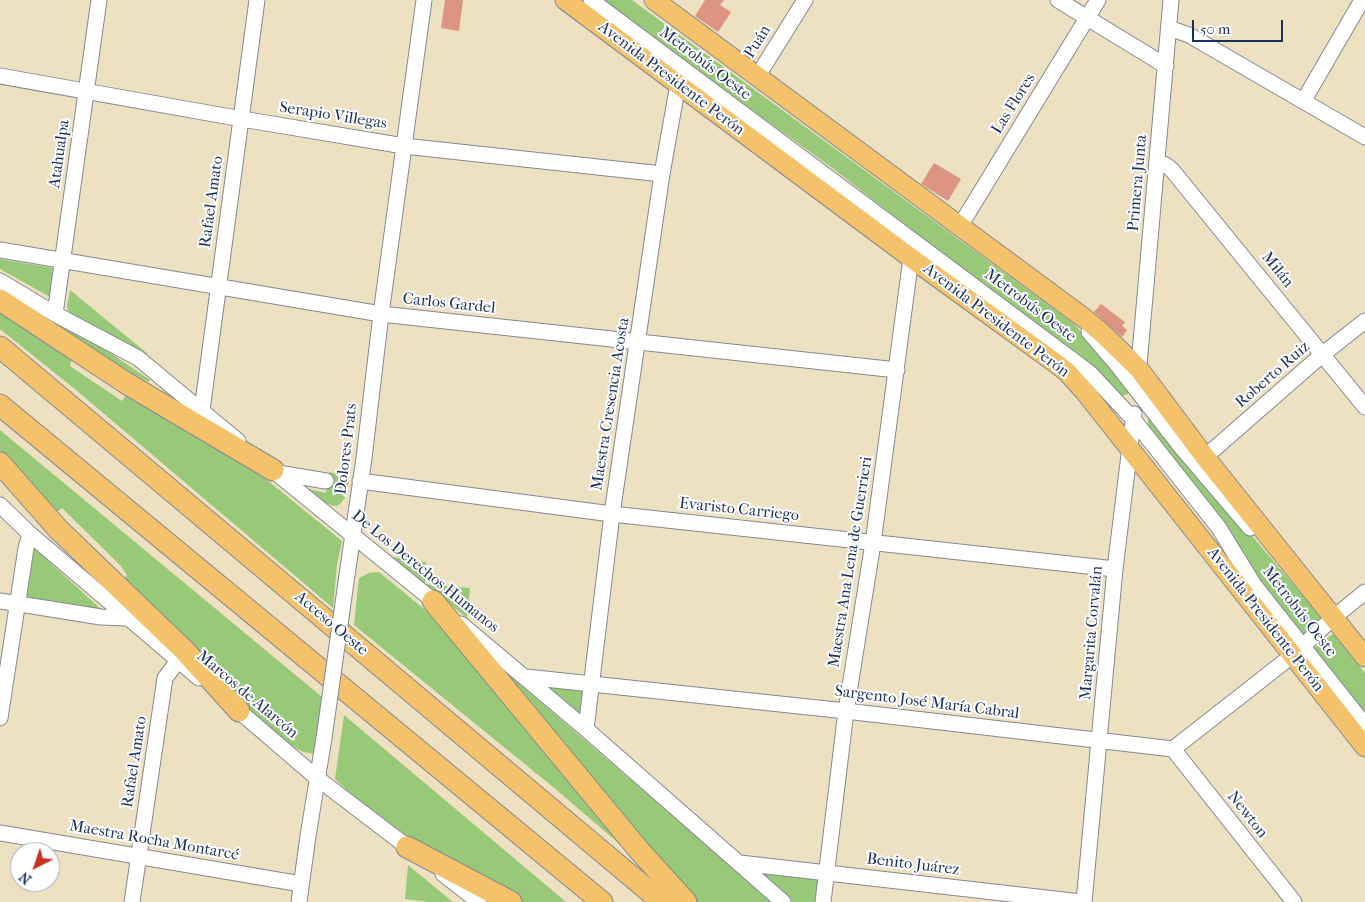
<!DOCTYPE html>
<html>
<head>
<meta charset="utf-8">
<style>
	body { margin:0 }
	#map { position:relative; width:1365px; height:902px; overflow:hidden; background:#eee1c1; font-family:"IM FELL French Canon",serif }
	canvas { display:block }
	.north { position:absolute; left:10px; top:842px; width:50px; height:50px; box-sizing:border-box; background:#fff; border:1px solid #a4acbf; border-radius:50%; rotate:221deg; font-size:14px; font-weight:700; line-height:20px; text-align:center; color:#1b2f5e }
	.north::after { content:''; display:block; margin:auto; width:18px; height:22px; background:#c8321e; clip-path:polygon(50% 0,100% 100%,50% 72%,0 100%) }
	.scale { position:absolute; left:1192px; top:20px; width:91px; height:22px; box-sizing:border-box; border:2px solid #1b2f5e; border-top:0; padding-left:6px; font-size:15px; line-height:18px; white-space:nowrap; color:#1b2f5e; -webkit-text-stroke:4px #fff; paint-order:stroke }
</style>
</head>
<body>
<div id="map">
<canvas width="1365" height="902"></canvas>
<div class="north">N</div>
<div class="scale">50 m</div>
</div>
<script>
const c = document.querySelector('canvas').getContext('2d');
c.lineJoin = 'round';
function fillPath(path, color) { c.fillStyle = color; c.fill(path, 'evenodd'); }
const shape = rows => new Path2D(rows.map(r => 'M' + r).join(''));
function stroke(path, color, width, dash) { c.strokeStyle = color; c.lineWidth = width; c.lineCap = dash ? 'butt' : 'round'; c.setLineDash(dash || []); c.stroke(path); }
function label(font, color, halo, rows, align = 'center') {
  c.font = font + ' "IM FELL French Canon",serif'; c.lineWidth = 4; c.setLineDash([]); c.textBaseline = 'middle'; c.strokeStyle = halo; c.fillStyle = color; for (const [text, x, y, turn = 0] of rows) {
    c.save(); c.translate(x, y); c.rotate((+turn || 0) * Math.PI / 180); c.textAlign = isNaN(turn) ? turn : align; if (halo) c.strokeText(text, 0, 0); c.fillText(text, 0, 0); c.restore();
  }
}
const green = shape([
	[600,0,632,0,1073,323,1129,382,1128,394,1116,398,1086,366,835,170],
	[0,259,53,268,50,297,0,269],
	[70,290,148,354,140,356,73,317,68,310,67,306],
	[11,298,106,350,150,380,149,382,80,347],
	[0,310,73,355,70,366,122,401,126,395,135,401,138,396,267,480,342,541,337,564,333,608,76,390,0,329],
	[1150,411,1215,492,1325,622,1300,640,1146,434],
	[0,430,322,697,316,754,303,752,291,745,269,729,229,691,122,581,127,575,120,565,62,508,57,512,0,451],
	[329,472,349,476,347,495,341,503,337,506,333,506,325,503,305,488,326,493],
	[32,546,103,611,23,599],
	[392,557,426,562,425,584,470,588,467,618,425,584],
	[379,572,430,614,622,846,553,787,354,625,359,578,369,573],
	[1334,633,1365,673,1365,722,1312,655,1314,648],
	[478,648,761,892,771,902,696,902],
	[538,682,587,688,584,722],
	[344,715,559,896,566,902,522,902,422,847,352,795,335,779],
	[408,865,453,902,429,902,405,899],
	[762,872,823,877,821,902,791,902]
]);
const building = shape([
	[445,0,463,0,459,31,441,28],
	[705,0,724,0,720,5,731,12,718,32,695,16],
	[934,163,961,179,948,201,921,184],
	[1101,304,1125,322,1122,326,1127,330,1122,337,1094,312]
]);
const minor = shape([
	[591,0,1090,373,1133,419,1208,514,1219,528,1254,585,1365,725],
	[1058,0,1166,66],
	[1169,28,1189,35,1365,137],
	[0,76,242,119,404,146,662,174],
	[757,77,805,0],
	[1304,100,1362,0],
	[1157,162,1166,165,1172,170,1365,407],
	[960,226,1098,0],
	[0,250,381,314,897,370],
	[0,281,55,314,138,358,238,441],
	[55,314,99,0],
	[1089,332,1118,366,1181,447,1250,528],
	[1138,376,1171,0],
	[202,410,257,0],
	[1205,457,1323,354,1365,321],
	[265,464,441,607],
	[278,473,326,481],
	[360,481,612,514,1115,569],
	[0,505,30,534,199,678],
	[347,575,364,458,381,314,424,0],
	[0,601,101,617,127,618],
	[461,624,586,729,783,902],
	[526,677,846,711,1173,749,1293,655,1334,617,1365,592],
	[232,705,317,778,414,852],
	[0,718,26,548,30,534],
	[586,729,612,514,662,174,678,84],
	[1173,749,1294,902],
	[0,833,301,884],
	[740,863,1081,902],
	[443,874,479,902],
	[132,902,165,678,178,661],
	[299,902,308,836,324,738],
	[823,902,846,711,873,543,911,258],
	[1084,902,1115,569,1134,414]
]);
const major = shape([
	[565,0,911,258,1054,362,1067,372,1085,392,1365,747],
	[654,0,1084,318,1101,332,1139,369,1205,457,1365,657]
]);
const highway = shape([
	[0,300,126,383,273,470],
	[0,347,662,902],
	[0,405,602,902],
	[0,463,58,529,184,650,239,711],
	[433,601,638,849,686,902],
	[407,847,511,902]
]);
const minorBridge = shape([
	[324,738,347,575]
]);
const streetNames = [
	["Puán",758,42,-58],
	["Metrobús Oeste",705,64,37],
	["Avenida Presidente Perón",671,79,37],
	["Las Flores",1014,104,-58],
	["Serapio Villegas",333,116,9],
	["Atahualpa",60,154,-82],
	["Primera Junta",1138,183,-85],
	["Rafael Amato",212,202,-82],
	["Milán",1277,270,51],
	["Carlos Gardel",449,304,6],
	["Metrobús Oeste",1030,306,37],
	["Avenida Presidente Perón",996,321,37],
	["Roberto Ruiz",1273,375,-41],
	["Maestra Cresencia Acosta",611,404,-81],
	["Dolores Prats",347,449,-83],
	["Evaristo Carriego",739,510,6],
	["Maestra Ana Lena de Guerrieri",851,562,-81],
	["De Los Derechos Humanos",425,572,39],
	["Metrobús Oeste",1299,612,52],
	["Avenida Presidente Perón",1265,620,52],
	["Acceso Oeste",331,624,40],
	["Margarita Corvalán",1092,633,-85],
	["Marcos de Alarcón",247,695,40],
	["Sargento José María Cabral",927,703,7],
	["Rafael Amato",135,762,-81],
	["Newton",1247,815,52],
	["Maestra Rocha Montarcé",154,841,10],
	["Benito Juárez",913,865,7]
];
fillPath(green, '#98c979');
fillPath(building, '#dd9583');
stroke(minor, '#848890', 17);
stroke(major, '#848890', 21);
stroke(highway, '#848890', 23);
stroke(minor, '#fff', 15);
stroke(major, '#f4c26a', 19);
stroke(highway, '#f4c26a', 21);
stroke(minorBridge, '#848890', 17, []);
stroke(minorBridge, '#fff', 15);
label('16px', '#1b2f5e', '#fff', streetNames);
</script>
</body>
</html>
